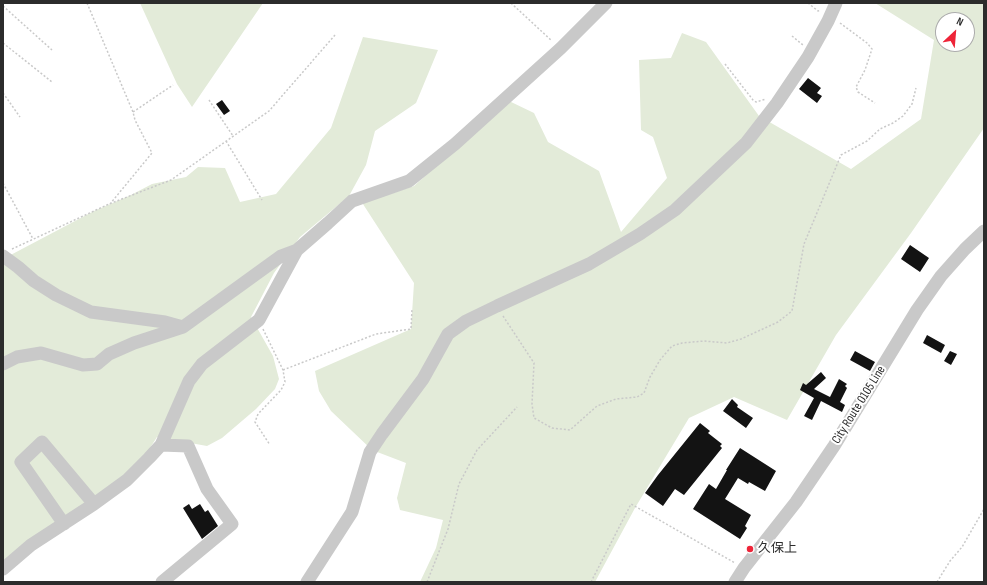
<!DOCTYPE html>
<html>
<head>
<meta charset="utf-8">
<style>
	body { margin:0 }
	#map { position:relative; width:987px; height:585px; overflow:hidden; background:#fff; font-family:"Sofia Sans Condensed",sans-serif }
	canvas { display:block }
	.frame { position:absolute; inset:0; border:4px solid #2c2c2c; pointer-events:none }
	.north { position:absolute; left:935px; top:12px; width:40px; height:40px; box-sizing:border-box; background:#fff; border:1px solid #ababab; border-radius:50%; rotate:26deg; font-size:11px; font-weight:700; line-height:16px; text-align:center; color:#2c2c2c }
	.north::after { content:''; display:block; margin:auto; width:14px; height:18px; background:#ee2438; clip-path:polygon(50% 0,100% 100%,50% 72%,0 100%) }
</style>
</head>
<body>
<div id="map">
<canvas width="987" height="585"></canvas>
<div class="frame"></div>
<div class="north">N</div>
</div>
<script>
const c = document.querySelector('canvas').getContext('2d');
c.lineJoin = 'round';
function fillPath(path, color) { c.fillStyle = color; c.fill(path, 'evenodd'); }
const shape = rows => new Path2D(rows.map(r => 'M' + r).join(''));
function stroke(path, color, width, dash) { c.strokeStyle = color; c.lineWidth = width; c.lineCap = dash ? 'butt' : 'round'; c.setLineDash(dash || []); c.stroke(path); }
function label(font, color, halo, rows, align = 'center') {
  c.font = font + ' "Sofia Sans Condensed","Noto Sans JP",sans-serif'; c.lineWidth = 4; c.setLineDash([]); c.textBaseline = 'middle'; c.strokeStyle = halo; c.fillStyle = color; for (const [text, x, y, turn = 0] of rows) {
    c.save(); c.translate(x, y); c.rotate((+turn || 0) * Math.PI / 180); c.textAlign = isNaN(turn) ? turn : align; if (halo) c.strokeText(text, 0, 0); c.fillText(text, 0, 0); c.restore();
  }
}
const green = shape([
	[140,3,263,3,192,107,177,84],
	[875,3,984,3,984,128,911,233,836,335,787,420,734,397,689,418,635,508,595,582,420,582,436,548,443,520,400,510,397,498,406,463,372,450,331,411,319,391,315,371,411,329,414,283,361,201,378,198,414,186,509,101,534,113,548,142,599,171,621,232,667,178,653,137,641,130,639,60,671,58,682,33,706,42,759,116,851,169,921,119,934,40],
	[943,20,967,20,967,44,943,44],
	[363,37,438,50,416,103,375,131,366,165,349,196,300,237,274,273,251,317,273,356,279,379,275,389,256,409,222,438,207,446,157,437,141,462,3,571,3,259,94,211,129,196,152,184,186,177,198,167,225,168,240,202,276,194,331,128]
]);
const building = shape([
	[808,78,821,88,817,93,822,96,817,103,799,89],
	[222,100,230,111,224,115,216,104],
	[910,245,929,258,920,272,901,259],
	[927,335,945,345,941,353,923,343],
	[855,351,875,362,870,371,850,360],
	[950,351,957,354,951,365,944,361],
	[821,372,826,378,814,389,830,397,839,379,847,384,845,386,847,388,840,402,845,405,842,412,821,401,812,420,804,416,814,398,800,390,803,383,806,385],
	[732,399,738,405,737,407,753,418,746,428,723,411],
	[700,423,710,431,708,433,722,444,720,446,722,448,684,495,675,489,663,506,645,493,658,475],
	[740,448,776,471,765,491,749,482,748,484,738,478,725,499,751,515,745,526,747,528,740,539,693,509,709,484,716,489,727,470,726,470],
	[189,504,192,509,200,504,205,512,208,510,218,526,202,539,183,508]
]);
const path = shape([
	[87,3,133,112,135,120,152,153,110,204],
	[511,3,552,41],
	[808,3,818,11,821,10],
	[3,6,52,50],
	[840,23,867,43,872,49,865,70,856,87,858,92,875,103],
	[792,36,803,45],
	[3,43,52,82],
	[725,64,753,100,756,102,766,99],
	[3,93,20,117],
	[209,100,233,136],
	[133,112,173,85],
	[226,141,262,200],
	[3,183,33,239],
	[12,249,109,204,171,180,269,111,335,35],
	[503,316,534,363,532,404,534,418,552,428,570,430,597,406,616,399,637,397,644,393,650,377,660,360,672,346,682,343,704,341,727,343,741,339,778,322,792,311,804,244,841,155,867,141,880,129,893,123,903,116,912,104,916,88],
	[263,329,283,370,285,382,281,390,258,414,255,422,270,445],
	[283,370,376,334,411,329,412,309],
	[427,582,448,529,459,484,477,450,517,407],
	[591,582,631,504,735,563],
	[937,582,950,561,962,547,984,509]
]);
const minor = shape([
	[3,256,18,267,34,281,56,295,91,312,165,322,183,327,281,256,297,250,328,223,352,201,409,181,455,144,561,48,606,3],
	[3,364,17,357,41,353,83,365,97,364,109,354,134,343,183,327],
	[161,445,188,446,207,489,232,524,162,582],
	[64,524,21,462,42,442,94,504],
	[3,569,31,545,94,504,127,480,149,458,161,445,189,381,202,364,259,320,297,250],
	[307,582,352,512,370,452,382,434,423,379,448,334,466,321,497,306,589,264,640,234,675,210,746,143,777,103,808,57,828,21,836,3],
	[735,582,744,568,796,502,834,446,917,310,941,276,965,249,984,231]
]);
const markers = [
	[750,549,4,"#ee2438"]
];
const streetNames = [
	["City Route 0105 Line",859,405,-58]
];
const poiNames = [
	["久保上",758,549]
];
fillPath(green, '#e3ebd9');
fillPath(building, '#131313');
stroke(path, '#c9c9c9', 1.5, [2, 2]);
stroke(minor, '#c9c9c9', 13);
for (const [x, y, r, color] of markers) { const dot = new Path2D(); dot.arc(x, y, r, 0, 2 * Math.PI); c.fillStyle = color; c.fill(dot); stroke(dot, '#fff', 1.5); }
label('13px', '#2c2c2c', '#fff', streetNames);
label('13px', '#2c2c2c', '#fff', poiNames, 'left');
</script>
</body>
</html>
